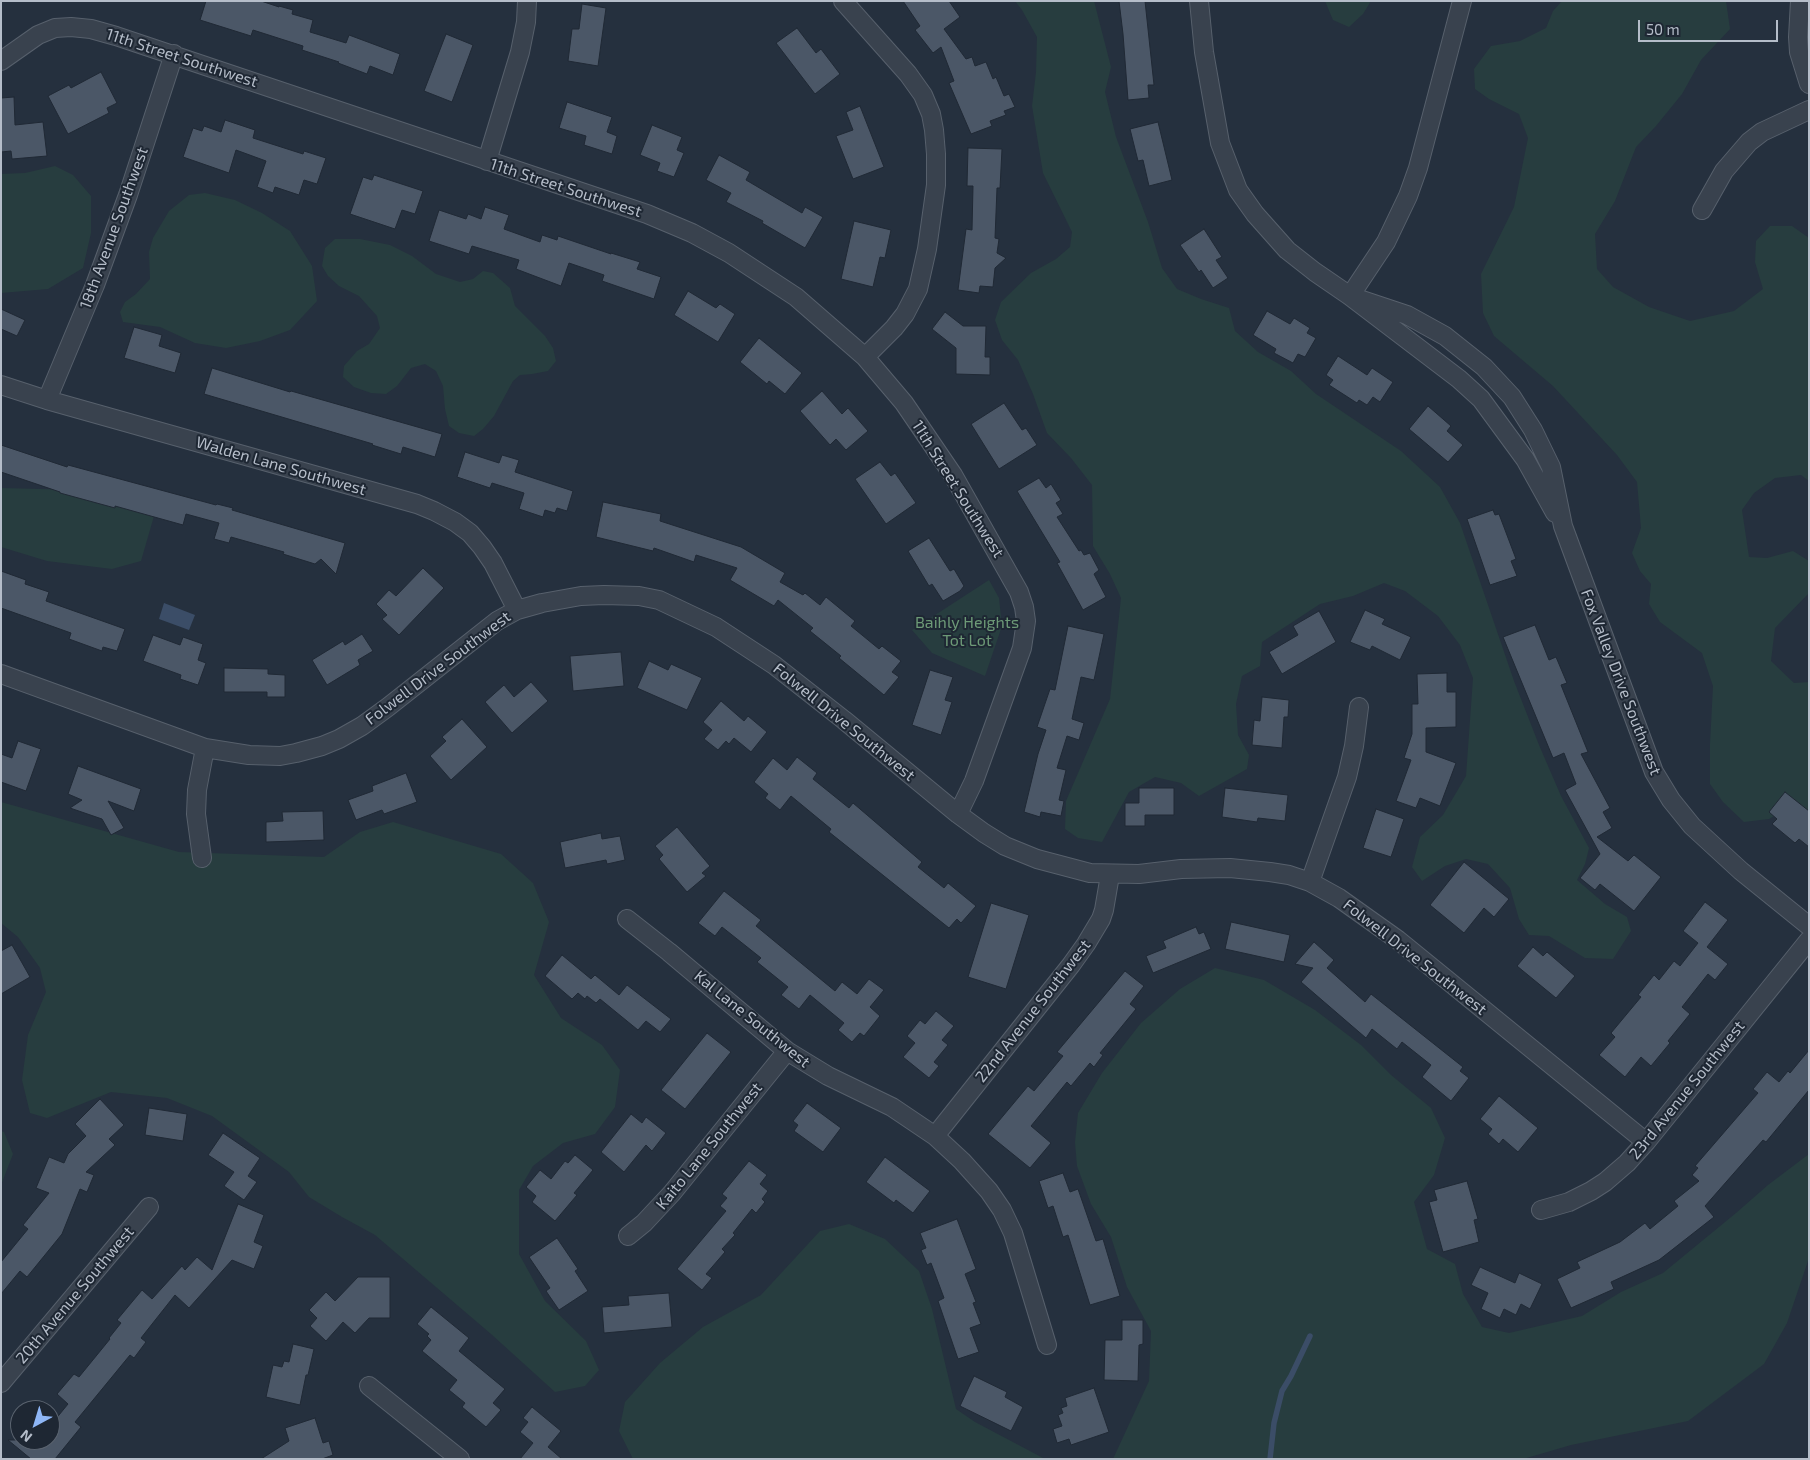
<!DOCTYPE html>
<html>
<head>
<meta charset="utf-8">
<style>
	body { margin:0 }
	#map { position:relative; width:1810px; height:1460px; overflow:hidden; background:#25303e; font-family:"Exo 2",sans-serif }
	canvas { display:block }
	.frame { position:absolute; inset:0; border:2px solid #b5bdc9; pointer-events:none }
	.north { position:absolute; left:10px; top:1400px; width:50px; height:50px; box-sizing:border-box; background:#1e2733; border:1px solid #5a636f; border-radius:50%; rotate:219deg; font-size:14px; font-weight:700; line-height:20px; text-align:center; color:#b5bdc9 }
	.north::after { content:''; display:block; margin:auto; width:18px; height:22px; background:#8eb6f6; clip-path:polygon(50% 0,100% 100%,50% 72%,0 100%) }
	.scale { position:absolute; left:1638px; top:20px; width:140px; height:22px; box-sizing:border-box; border:2px solid #b5bdc9; border-top:0; padding-left:6px; font-size:15px; line-height:18px; white-space:nowrap; color:#b5bdc9; -webkit-text-stroke:4px #1e2733; paint-order:stroke }
</style>
</head>
<body>
<div id="map">
<canvas width="1810" height="1460"></canvas>
<div class="frame"></div>
<div class="north">N</div>
<div class="scale">50 m</div>
</div>
<script>
const c = document.querySelector('canvas').getContext('2d');
c.lineJoin = 'round';
function fillPath(path, color) { c.fillStyle = color; c.fill(path, 'evenodd'); }
const shape = rows => new Path2D(rows.map(r => 'M' + r).join(''));
function stroke(path, color, width, dash) { c.strokeStyle = color; c.lineWidth = width; c.lineCap = dash ? 'butt' : 'round'; c.setLineDash(dash || []); c.stroke(path); }
function label(font, color, halo, rows, align = 'center') {
  c.font = font + ' "Exo 2",sans-serif'; c.lineWidth = 4; c.setLineDash([]); c.textBaseline = 'middle'; c.strokeStyle = halo; c.fillStyle = color; for (const [text, x, y, turn = 0] of rows) {
    c.save(); c.translate(x, y); c.rotate((+turn || 0) * Math.PI / 180); c.textAlign = isNaN(turn) ? turn : align; if (halo) c.strokeText(text, 0, 0); c.fillText(text, 0, 0); c.restore();
  }
}
const green = shape([
	[1015,1,1094,1,1111,67,1105,92,1116,137,1148,222,1162,268,1177,289,1201,299,1229,308,1235,331,1258,352,1291,371,1316,394,1401,451,1440,487,1460,523,1514,681,1539,745,1561,796,1589,848,1585,864,1577,880,1605,904,1627,917,1631,931,1613,959,1585,958,1549,936,1529,935,1519,919,1510,888,1488,864,1466,859,1445,866,1422,881,1412,867,1420,837,1443,815,1466,776,1473,678,1460,645,1438,616,1405,591,1384,583,1353,596,1320,604,1262,642,1260,666,1242,676,1236,704,1238,735,1249,755,1247,769,1199,796,1181,783,1155,777,1129,792,1102,842,1078,838,1065,829,1066,801,1110,699,1121,598,1110,574,1093,546,1092,485,1071,458,1047,433,1033,394,1018,360,1002,340,995,320,1001,302,1031,273,1056,259,1070,247,1072,232,1043,173,1032,106,1036,72,1037,37,1022,10],
	[1325,1,1371,1,1363,14,1349,27,1333,20],
	[1562,1,1726,1,1730,29,1701,60,1682,94,1656,126,1636,147,1615,201,1595,234,1597,269,1613,287,1649,307,1690,321,1734,311,1763,289,1755,262,1756,241,1770,226,1792,226,1809,238,1809,481,1801,475,1775,478,1754,493,1742,510,1749,557,1767,558,1793,551,1809,561,1809,593,1775,628,1771,661,1794,683,1809,682,1809,819,1791,806,1769,819,1744,822,1723,802,1710,784,1710,744,1713,686,1702,653,1660,622,1649,604,1651,584,1640,571,1632,553,1641,528,1637,482,1617,455,1553,386,1494,336,1483,313,1481,274,1514,207,1528,138,1519,114,1489,99,1475,89,1474,69,1491,46,1520,41,1546,28,1553,11],
	[55,166,73,175,91,196,91,233,83,268,48,289,1,293,1,174,25,173],
	[205,193,235,200,262,213,290,231,312,266,317,301,290,330,260,341,226,348,195,343,160,327,123,322,120,312,125,302,136,294,150,279,149,252,153,238,169,211,189,195],
	[335,239,360,239,390,245,412,256,436,274,460,282,473,279,483,271,493,273,510,288,515,306,545,336,553,348,556,361,548,371,532,374,520,375,513,381,494,416,483,429,474,436,459,433,449,426,445,409,443,386,436,371,425,364,411,368,397,386,386,394,371,393,354,387,343,377,344,366,357,351,369,344,380,328,377,316,359,296,339,286,328,276,322,266,325,248],
	[1,488,81,490,154,516,141,561,112,569,47,561,1,547],
	[989,580,999,598,1002,626,985,676,932,653,912,630],
	[1,802,179,852,324,857,360,832,393,822,501,854,533,883,549,922,534,975,561,1018,602,1045,620,1070,615,1107,595,1134,563,1143,533,1166,519,1190,519,1254,545,1301,586,1341,599,1370,585,1386,555,1392,491,1334,375,1235,342,1217,309,1197,289,1172,212,1116,167,1098,111,1092,47,1118,30,1113,22,1080,28,1035,46,992,40,968,18,937,1,923],
	[1215,968,1264,980,1315,1010,1361,1045,1391,1075,1431,1108,1445,1138,1434,1175,1414,1202,1427,1249,1455,1264,1463,1294,1482,1327,1509,1333,1582,1316,1621,1292,1663,1273,1736,1213,1768,1185,1809,1154,1809,1258,1787,1323,1764,1364,1688,1421,1571,1445,1523,1459,1113,1459,1149,1381,1151,1331,1127,1287,1111,1237,1091,1204,1077,1166,1075,1142,1078,1113,1102,1073,1141,1023,1180,989],
	[1,1131,4,1132,13,1154,1,1185],
	[849,1224,885,1239,919,1271,932,1309,956,1409,975,1422,1045,1459,633,1459,619,1431,625,1402,660,1363,703,1327,761,1295,820,1231]
]);
const water = shape([
	[164,603,195,615,189,630,159,619]
]);
const stream = shape([
	[1270,1459,1274,1423,1282,1391,1291,1376,1310,1336]
]);
const building = shape([
	[206,1,261,1,279,7,279,6,293,10,292,14,313,20,310,32,346,43,349,35,400,54,393,75,370,66,367,74,338,63,339,62,302,50,303,46,253,30,251,36,200,20,206,1],
	[903,1,949,1,960,17,944,29,966,59,972,57,975,66,986,62,993,79,996,77,1004,96,1009,94,1015,107,1004,111,1006,115,990,121,992,126,971,134,949,83,954,81,941,47,933,53,915,30,920,26,903,1],
	[1119,1,1145,1,1154,85,1148,85,1149,98,1128,100,1123,34,1119,1],
	[582,4,606,8,598,66,568,61,572,29,579,29,582,4],
	[797,28,816,53,821,49,840,74,815,94,776,43,797,28],
	[446,34,473,45,452,102,424,91,446,34],
	[101,72,117,103,107,108,109,113,68,134,48,96,69,85,71,88,101,72],
	[14,97,15,125,43,122,47,156,12,159,11,151,1,152,1,98,14,97],
	[567,102,612,117,607,132,617,136,612,154,584,145,586,136,559,128,567,102],
	[860,106,884,167,853,179,836,136,853,130,846,112,860,106],
	[225,120,255,130,253,138,303,154,304,151,326,158,317,184,304,180,299,195,275,187,273,193,257,187,266,161,236,150,229,173,183,157,193,128,202,131,204,126,221,132,225,120],
	[1158,122,1172,180,1149,186,1143,160,1138,161,1130,129,1158,122],
	[652,125,682,137,677,150,684,153,674,177,657,171,660,163,640,155,652,125],
	[968,148,1002,149,1000,188,997,188,995,238,999,239,997,253,1006,258,995,268,993,287,980,286,979,293,958,290,966,229,972,230,973,186,967,186,968,148],
	[719,155,750,172,746,180,802,213,805,207,823,217,805,248,762,223,763,221,726,202,731,193,706,180,719,155],
	[374,175,423,191,415,214,402,210,395,229,350,214,363,177,372,180,374,175],
	[485,207,509,215,504,229,540,242,542,235,557,240,558,236,611,254,611,253,640,262,637,269,661,277,654,299,602,281,604,275,569,263,561,286,516,269,519,260,472,246,469,254,429,241,439,210,466,219,468,214,481,219,485,207],
	[854,221,891,230,885,258,880,257,873,287,841,279,854,221],
	[1204,229,1222,257,1216,260,1228,278,1213,288,1201,270,1199,272,1180,245,1204,229],
	[688,291,716,308,720,304,735,314,718,342,674,315,688,291],
	[1,309,25,320,17,336,1,329,1,309],
	[1267,311,1290,324,1294,318,1310,328,1307,333,1316,338,1305,357,1298,354,1293,363,1274,353,1276,349,1253,335,1267,311],
	[945,312,963,326,986,326,985,357,990,357,990,375,956,374,956,348,932,329,945,312],
	[134,327,162,335,159,346,181,353,175,373,124,358,134,327],
	[759,338,802,373,785,394,769,381,767,384,740,362,759,338],
	[1338,356,1367,375,1372,368,1393,382,1380,402,1373,397,1367,405,1359,400,1357,403,1329,385,1333,380,1326,375,1338,356],
	[212,368,290,392,291,391,442,434,435,457,403,447,401,454,372,445,373,444,204,394,212,368],
	[822,391,842,414,848,408,868,431,846,450,836,439,830,445,800,411,822,391],
	[1004,403,1022,430,1026,428,1037,445,999,469,971,424,1004,403],
	[1428,406,1451,426,1447,431,1463,445,1448,462,1409,429,1428,406],
	[1,445,67,467,68,465,216,505,217,504,233,508,232,510,345,543,336,574,321,559,315,564,283,554,284,552,231,537,229,543,214,539,219,523,186,514,183,525,115,506,115,508,60,493,60,492,1,472,1,445],
	[465,452,499,463,502,455,519,460,515,472,573,491,567,511,557,508,555,513,545,510,543,517,519,509,524,493,492,483,490,488,457,477,465,452],
	[880,462,891,476,895,473,916,503,886,524,855,479,880,462],
	[1039,478,1046,488,1051,484,1061,500,1056,503,1063,514,1057,517,1079,551,1081,550,1084,555,1090,553,1099,570,1094,574,1106,597,1083,610,1057,563,1060,562,1017,491,1039,478],
	[603,502,661,514,660,521,741,547,785,573,780,582,803,595,805,593,820,605,826,597,855,621,851,626,879,649,882,646,901,661,892,672,899,677,884,695,839,658,841,656,810,631,813,628,778,600,774,606,730,580,737,568,696,555,694,562,654,548,653,551,596,537,603,502],
	[1493,510,1495,515,1499,514,1516,559,1511,561,1517,576,1490,585,1467,519,1493,510],
	[929,538,950,571,954,569,964,586,960,591,943,601,932,584,929,586,908,551,929,538],
	[423,568,444,588,399,635,382,619,387,615,376,604,389,590,396,596,423,568],
	[1,571,26,580,25,584,49,592,46,601,125,629,117,651,103,647,102,651,69,639,71,633,1,608,1,571],
	[1365,610,1385,619,1382,624,1411,637,1400,660,1372,646,1370,650,1350,642,1365,610],
	[1319,611,1336,642,1282,674,1269,652,1298,635,1293,626,1319,611],
	[1535,625,1549,660,1556,657,1567,683,1561,685,1588,752,1581,754,1610,808,1603,812,1612,828,1597,837,1628,861,1634,855,1661,877,1634,911,1600,884,1595,890,1580,878,1600,854,1565,790,1576,784,1564,753,1553,758,1503,637,1535,625],
	[1068,626,1104,634,1094,680,1081,677,1072,719,1084,723,1079,740,1067,736,1057,768,1066,770,1059,800,1064,801,1061,816,1041,812,1040,817,1024,812,1038,754,1046,730,1037,727,1050,689,1055,690,1068,626],
	[362,634,373,651,358,660,360,665,327,685,312,660,343,641,345,645,362,634],
	[153,635,180,645,183,637,203,644,198,660,206,663,198,685,180,679,181,675,143,661,153,635],
	[621,652,624,686,573,691,570,656,621,652],
	[649,661,668,670,671,664,702,678,687,710,637,688,649,661],
	[224,668,268,669,268,674,285,675,285,697,267,697,267,692,224,692,224,668],
	[930,670,953,677,945,700,952,702,941,735,912,725,930,670],
	[1447,673,1447,692,1456,692,1456,727,1426,728,1426,752,1456,763,1440,806,1420,798,1416,808,1396,801,1411,760,1404,758,1412,734,1412,704,1418,704,1417,674,1447,673],
	[531,682,548,701,512,733,485,702,504,685,514,697,531,682],
	[1262,697,1289,700,1288,717,1284,717,1282,748,1252,745,1254,720,1260,721,1262,697],
	[721,701,744,721,748,716,767,732,751,752,734,738,729,744,726,741,718,750,704,739,712,730,703,722,721,701],
	[462,719,487,747,451,780,430,756,446,741,442,737,462,719],
	[18,741,41,749,26,791,1,782,1,754,12,758,18,741],
	[797,757,817,773,813,779,849,808,853,803,922,862,918,867,944,888,948,883,976,906,961,923,957,919,949,928,829,832,831,829,791,796,780,810,765,798,768,794,754,782,773,758,787,770,797,757],
	[78,766,141,789,134,811,108,801,124,828,111,835,102,819,70,808,82,800,68,794,78,766],
	[406,773,417,802,384,814,382,810,356,820,348,800,373,791,372,786,406,773],
	[1139,788,1174,788,1174,815,1145,815,1145,826,1125,826,1125,803,1139,803,1139,788],
	[1225,788,1288,795,1285,821,1258,818,1257,822,1222,817,1225,788],
	[1785,792,1809,811,1809,847,1799,839,1795,843,1772,824,1777,819,1769,812,1785,792],
	[1376,809,1404,819,1391,857,1363,848,1376,809],
	[323,811,324,840,266,842,266,822,283,821,282,812,323,811],
	[677,827,710,866,702,873,706,876,687,892,659,859,663,855,655,846,677,827],
	[601,833,602,839,620,836,625,860,607,864,606,860,565,868,560,842,601,833],
	[1464,862,1509,899,1494,917,1484,908,1464,933,1430,905,1464,862],
	[724,891,761,920,756,926,835,991,842,982,857,994,869,979,884,990,870,1007,880,1016,864,1036,860,1033,852,1042,838,1030,844,1023,810,995,799,1009,781,995,788,987,757,962,761,958,722,927,715,936,698,923,724,891],
	[1705,902,1728,920,1707,947,1728,964,1715,980,1708,974,1682,1007,1690,1014,1668,1041,1670,1043,1651,1066,1641,1057,1625,1077,1599,1055,1615,1037,1611,1033,1641,997,1638,995,1654,975,1659,980,1674,961,1680,966,1698,943,1683,931,1705,902],
	[991,903,1029,915,1006,989,968,977,991,903],
	[1231,922,1290,935,1284,962,1225,949,1231,922],
	[1196,927,1199,934,1204,932,1211,949,1153,973,1146,956,1166,948,1163,941,1196,927],
	[1314,942,1334,960,1327,968,1365,1002,1371,994,1463,1067,1460,1071,1469,1078,1451,1101,1422,1077,1431,1065,1402,1042,1397,1049,1372,1029,1366,1038,1301,982,1313,968,1295,964,1314,942],
	[12,945,30,977,1,994,1,951,12,945],
	[1533,947,1543,956,1547,952,1575,976,1556,998,1517,966,1533,947],
	[562,955,591,979,595,975,619,995,627,985,671,1019,660,1032,646,1021,638,1030,600,999,596,1003,587,996,585,999,578,993,572,999,545,976,562,955],
	[1125,971,1144,986,1130,1004,1136,1009,1100,1053,1103,1055,1094,1067,1090,1063,1071,1086,1067,1082,1031,1126,1051,1143,1030,1168,988,1134,1028,1086,1034,1091,1063,1056,1057,1052,1125,971],
	[936,1011,954,1026,942,1040,948,1045,934,1062,939,1066,929,1078,903,1057,915,1043,907,1036,920,1020,925,1024,936,1011],
	[707,1033,731,1052,685,1109,661,1090,707,1033],
	[1809,1050,1809,1090,1766,1142,1763,1140,1705,1206,1714,1217,1659,1260,1611,1282,1614,1289,1571,1308,1557,1279,1580,1268,1577,1262,1620,1242,1645,1223,1650,1229,1678,1206,1674,1201,1699,1181,1692,1175,1698,1168,1695,1166,1758,1093,1753,1089,1767,1072,1779,1082,1788,1071,1790,1073,1809,1050],
	[1499,1096,1538,1128,1518,1152,1503,1139,1499,1144,1488,1134,1492,1129,1480,1119,1499,1096],
	[100,1099,124,1125,109,1139,115,1145,86,1172,94,1175,87,1192,80,1189,62,1234,27,1277,20,1271,1,1294,1,1262,28,1229,23,1225,49,1193,36,1188,49,1157,64,1163,68,1154,86,1136,75,1124,100,1099],
	[807,1103,841,1128,823,1152,794,1131,798,1125,793,1121,807,1103],
	[149,1108,187,1114,183,1141,145,1135,149,1108],
	[631,1114,642,1123,646,1117,666,1133,652,1151,646,1145,624,1172,601,1152,631,1114],
	[223,1133,260,1158,248,1176,257,1182,244,1200,224,1186,234,1172,208,1155,223,1133],
	[575,1155,593,1170,574,1193,577,1195,555,1221,532,1202,536,1196,526,1187,540,1170,551,1179,565,1161,568,1163,575,1155],
	[885,1157,930,1191,913,1213,896,1200,894,1203,866,1182,885,1157],
	[749,1161,767,1175,760,1184,768,1191,762,1199,765,1202,756,1213,752,1209,733,1233,735,1235,722,1249,725,1252,706,1274,712,1278,702,1290,677,1269,726,1211,720,1206,727,1198,722,1194,749,1161],
	[1063,1173,1070,1192,1078,1189,1096,1241,1103,1239,1120,1296,1090,1305,1068,1235,1063,1237,1053,1206,1048,1208,1039,1181,1063,1173],
	[1467,1181,1478,1219,1474,1220,1479,1242,1443,1252,1429,1202,1437,1200,1434,1190,1467,1181],
	[238,1204,264,1215,254,1242,263,1246,254,1269,232,1260,189,1308,175,1295,141,1338,146,1342,134,1358,130,1355,75,1422,81,1427,55,1459,31,1459,8,1440,50,1440,50,1426,68,1404,57,1394,74,1374,79,1377,110,1339,109,1338,121,1323,117,1320,142,1290,152,1299,182,1266,185,1270,197,1257,212,1270,238,1204],
	[957,1219,976,1269,965,1274,976,1302,973,1303,981,1324,970,1328,979,1352,958,1359,938,1301,944,1298,931,1263,927,1265,921,1250,926,1248,920,1233,957,1219],
	[557,1238,578,1269,575,1271,588,1291,559,1310,546,1291,550,1288,529,1257,557,1238],
	[1480,1267,1515,1283,1519,1273,1542,1284,1530,1309,1521,1304,1516,1315,1504,1309,1500,1318,1481,1309,1488,1293,1471,1285,1480,1267],
	[358,1277,390,1277,390,1318,369,1318,355,1333,343,1322,326,1341,310,1326,317,1318,309,1310,326,1292,335,1301,358,1277],
	[669,1293,672,1327,604,1333,602,1307,629,1305,628,1296,669,1293],
	[431,1307,469,1338,459,1351,505,1389,493,1403,501,1410,486,1427,462,1407,465,1403,449,1390,457,1380,422,1351,431,1340,427,1336,429,1334,417,1324,431,1307],
	[1122,1320,1143,1320,1143,1344,1139,1345,1138,1381,1104,1380,1105,1340,1122,1340,1122,1320],
	[293,1344,314,1349,308,1375,306,1375,300,1405,266,1397,273,1365,282,1367,284,1361,289,1362,293,1344],
	[974,1376,1007,1392,1005,1397,1023,1407,1011,1431,960,1406,974,1376],
	[1094,1388,1109,1432,1071,1445,1069,1439,1057,1443,1053,1429,1062,1426,1058,1415,1063,1413,1061,1408,1067,1406,1065,1398,1094,1388],
	[532,1407,561,1431,548,1447,562,1459,520,1459,533,1443,520,1432,528,1422,523,1418,532,1407],
	[315,1418,323,1443,329,1441,333,1455,322,1459,261,1459,289,1441,285,1428,315,1418]
]);
const minor = shape([
	[843,1,908,74,923,95,931,114,934,130,936,154,936,185,927,249,918,289,905,314,894,328,865,357],
	[1199,1,1204,52,1220,143,1238,190,1255,214,1287,250,1315,272,1350,296,1459,379,1481,399,1525,459,1555,513],
	[1800,1,1798,37,1799,52,1809,84],
	[1,61,38,35,55,28,71,27,91,29,116,36,647,214,692,233,729,253,796,297,865,357,904,403,953,475,1019,592,1024,607,1026,621,1022,648,974,781,958,814],
	[487,161,520,52,526,22,527,1],
	[1702,210,1724,171,1749,142,1762,132,1809,110],
	[1350,296,1407,315,1445,336,1484,367,1512,397,1533,430,1551,467,1563,526,1654,772,1671,800,1692,826,1741,871,1809,926],
	[1350,296,1386,242,1408,196,1418,168,1462,1],
	[1,385,47,400,417,504,434,511,455,522,470,533,482,547,493,563,517,610],
	[47,400,95,285,128,195,174,54],
	[1,674,205,748,249,755,280,756,296,753,322,746,339,739,362,726,388,707,497,621,517,610,542,603,581,596,604,595,639,596,659,600,716,627,774,665,844,720,958,814,984,833,1005,846,1037,859,1090,873,1139,874,1181,869,1230,868,1270,872,1289,875,1310,882,1339,898,1398,940,1646,1142],
	[202,858,196,814,197,790,205,748],
	[1310,882,1347,777,1354,746,1359,707],
	[627,919,669,952,787,1051,828,1076,892,1107,935,1136,962,1161,989,1191,1002,1210,1013,1233,1047,1345],
	[935,1136,1071,965,1086,944,1101,919,1104,910,1110,875],
	[1541,1210,1569,1202,1591,1191,1605,1182,1627,1163,1646,1142,1809,940],
	[628,1236,644,1223,672,1193,787,1051],
	[1,1383,149,1207],
	[369,1386,460,1459]
]);
const streetNames = [
	["11th Street Southwest",182,58,18],
	["11th Street Southwest",566,188,18],
	["18th Avenue Southwest",114,228,-70],
	["Walden Lane Southwest",281,466,16],
	["11th Street Southwest",958,489,58],
	["Folwell Drive Southwest",438,668,-37],
	["Fox Valley Drive Southwest",1621,682,69],
	["Folwell Drive Southwest",844,722,39],
	["Folwell Drive Southwest",1415,957,38],
	["22nd Avenue Southwest",1033,1011,-52],
	["Kal Lane Southwest",752,1019,39],
	["23rd Avenue Southwest",1687,1090,-51],
	["Kaito Lane Southwest",709,1146,-51],
	["20th Avenue Southwest",75,1295,-50]
];
const parkNames = [
	["Baihly Heights",967,623],
	["Tot Lot",967,641]
];
fillPath(green, '#273d3f');
fillPath(water, '#3b4d67');
stroke(stream, '#3b4d67', 5.5);
fillPath(building, '#4b5767');
stroke(building, '#202935', 1);
stroke(minor, '#57606c', 20);
stroke(minor, '#39424e', 18);
label('16px', '#b5bdc9', '#1e2733', streetNames);
label('16px', '#6d9a77', '#1e2733', parkNames);
</script>
</body>
</html>
